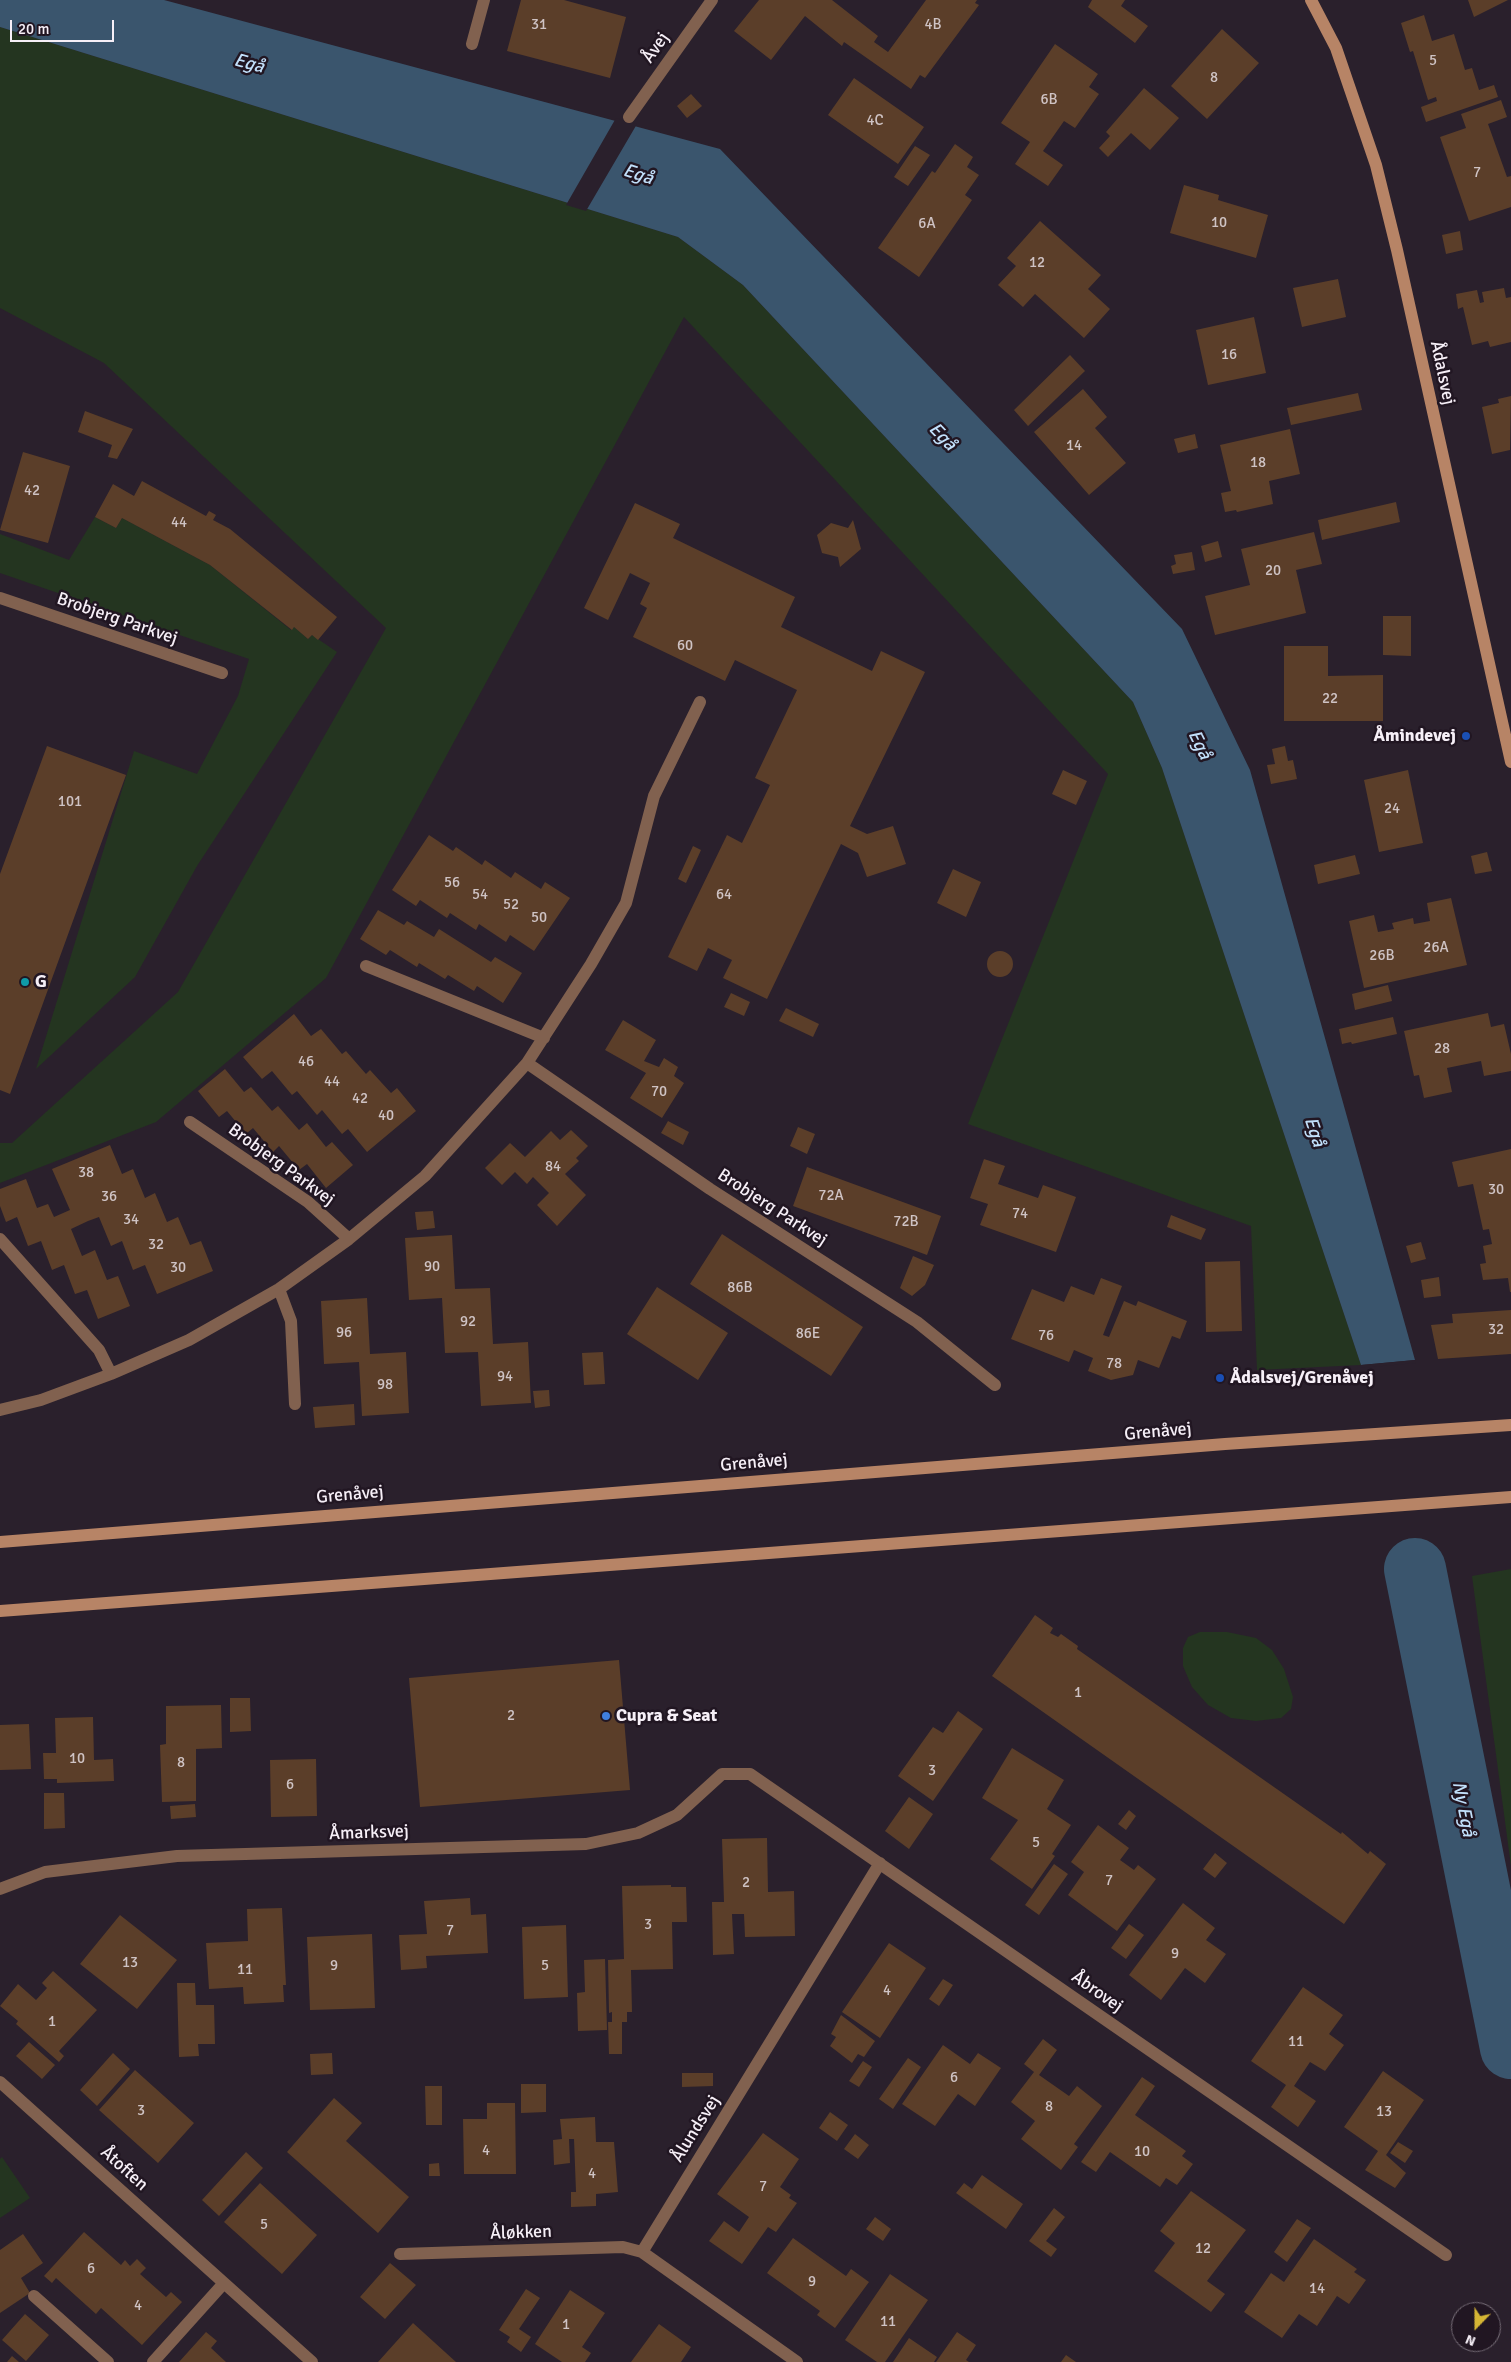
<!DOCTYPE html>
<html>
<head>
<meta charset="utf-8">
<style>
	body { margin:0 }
	#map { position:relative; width:1511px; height:2362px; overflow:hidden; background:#2a202c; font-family:Signika,sans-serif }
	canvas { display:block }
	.north { position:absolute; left:1451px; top:2302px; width:50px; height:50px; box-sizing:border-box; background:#211622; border:1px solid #766d77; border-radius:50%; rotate:202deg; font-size:14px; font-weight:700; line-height:20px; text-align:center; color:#f6eff7 }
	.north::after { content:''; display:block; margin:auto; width:18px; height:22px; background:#d5b534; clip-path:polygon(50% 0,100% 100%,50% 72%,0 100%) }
	.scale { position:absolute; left:10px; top:20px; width:104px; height:22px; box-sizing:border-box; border:2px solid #f6eff7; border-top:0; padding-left:6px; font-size:15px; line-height:18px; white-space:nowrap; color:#f6eff7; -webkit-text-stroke:4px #211622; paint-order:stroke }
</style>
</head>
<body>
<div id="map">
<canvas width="1511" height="2362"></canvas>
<div class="north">N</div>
<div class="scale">20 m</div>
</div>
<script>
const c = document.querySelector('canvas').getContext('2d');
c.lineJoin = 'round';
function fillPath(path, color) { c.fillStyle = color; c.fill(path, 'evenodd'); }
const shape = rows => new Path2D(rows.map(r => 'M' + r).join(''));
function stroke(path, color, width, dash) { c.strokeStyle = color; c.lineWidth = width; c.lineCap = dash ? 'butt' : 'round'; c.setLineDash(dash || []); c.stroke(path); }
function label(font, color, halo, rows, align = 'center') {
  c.font = font + ' Signika,sans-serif'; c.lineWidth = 5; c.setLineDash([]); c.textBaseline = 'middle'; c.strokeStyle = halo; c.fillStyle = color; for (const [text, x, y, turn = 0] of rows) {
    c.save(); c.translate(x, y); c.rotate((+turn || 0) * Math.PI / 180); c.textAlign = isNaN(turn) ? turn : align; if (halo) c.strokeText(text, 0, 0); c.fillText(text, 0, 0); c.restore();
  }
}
const green = shape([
	[0,27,678,237,743,285,1133,702,1162,768,1361,1365,1257,1370,1251,1226,968,1124,1108,774,684,317,326,978,156,1122,0,1183,0,1143,12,1143,178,992,386,628,104,363,0,308],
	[95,517,116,528,122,518,210,565,291,630,294,627,308,639,312,635,337,652,197,866,135,977,36,1069,134,751,197,774,238,696,249,659,0,573,0,534,69,560],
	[1511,1569,1511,1866,1472,1576],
	[1200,1632,1227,1632,1256,1638,1272,1650,1284,1669,1293,1697,1291,1709,1281,1718,1256,1721,1231,1718,1208,1705,1192,1687,1183,1666,1183,1648,1188,1637],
	[2,2157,30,2198,0,2218,0,2159]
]);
const water = shape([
	[0,0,164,0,720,149,1182,629,1250,770,1415,1360,1361,1365,1162,768,1133,702,743,285,678,237,0,27]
]);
const pier = shape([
	[616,118,637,124,586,211,566,205],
	[1415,1360,1416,1363,1361,1368,1361,1365]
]);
const river = shape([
	[1415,1569,1511,2048]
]);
const building = shape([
	[521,0,564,0,626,17,610,78,507,51],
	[759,0,832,0,878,36,874,42,888,52,926,0,977,0,975,3,979,5,925,78,920,75,911,89,844,42,842,46,805,16,771,60,734,31],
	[1092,0,1125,0,1121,6,1148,26,1135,43,1088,7],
	[1468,0,1508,0,1474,17],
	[1424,15,1432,41,1454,34,1465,70,1472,68,1479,90,1494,85,1498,97,1426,122,1421,107,1437,101,1436,97,1428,100,1413,51,1410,52,1401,23],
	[1222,29,1259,63,1207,119,1171,86],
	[1055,44,1098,74,1089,87,1099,94,1075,128,1064,121,1043,151,1063,165,1048,186,1015,164,1030,142,1001,123],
	[854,78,924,127,898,164,828,115],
	[1144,88,1179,118,1150,150,1131,133,1108,157,1099,148,1110,136,1106,132],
	[691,94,702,106,687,118,677,106],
	[1501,100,1507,117,1488,124,1507,177,1511,176,1511,207,1469,221,1440,137,1466,128,1461,114],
	[955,144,973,157,967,167,979,175,965,195,972,200,919,277,878,248,932,171,935,173],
	[915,146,930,155,908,186,894,177],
	[1184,185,1219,195,1218,200,1268,215,1256,258,1170,233],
	[1040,221,1101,275,1088,289,1110,309,1084,338,1035,294,1023,307,998,285,1016,266,1007,258],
	[1460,231,1463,250,1446,254,1442,235],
	[1338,279,1346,317,1302,327,1293,288],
	[1504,288,1506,298,1511,297,1511,342,1490,347,1488,341,1472,345,1463,307,1458,309,1456,294,1477,290,1480,303,1484,302,1482,292],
	[1254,317,1266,373,1208,385,1196,330],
	[1070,355,1085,371,1028,426,1014,410],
	[1083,389,1107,417,1095,428,1126,463,1089,495,1034,432],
	[1358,393,1362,410,1291,425,1287,408],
	[1511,396,1510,450,1492,454,1482,407,1499,403,1498,399],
	[85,411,133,429,117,459,108,457,112,445,78,432],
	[1290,429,1300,474,1269,481,1273,504,1237,512,1236,510,1225,512,1221,493,1231,491,1220,445],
	[1195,434,1198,448,1178,453,1174,439],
	[23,452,70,466,48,543,0,530],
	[142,481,206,516,209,511,216,515,213,520,230,529,337,617,318,640,312,635,308,639,294,627,292,630,210,565,122,518,116,528,95,517,113,484,134,496],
	[1396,502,1400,522,1322,540,1318,520],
	[635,503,680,524,673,538,795,597,781,627,872,671,881,651,925,672,850,826,867,834,893,826,906,864,867,877,858,853,841,844,767,999,723,978,732,960,708,948,697,971,668,957,727,835,742,843,770,785,755,778,797,690,735,660,725,681,633,637,647,608,640,604,650,583,630,573,608,620,584,608],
	[853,520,861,549,840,567,838,557,822,553,817,535,831,523,848,528],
	[1314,532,1322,564,1296,570,1306,613,1215,635,1205,596,1250,585,1241,549],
	[1218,541,1222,557,1205,562,1201,546],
	[1192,552,1195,570,1173,574,1171,566,1176,564,1174,555],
	[1383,616,1411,616,1411,656,1383,655],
	[1284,646,1328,646,1328,676,1383,675,1383,721,1284,721],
	[47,746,126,775,10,1094,0,1090,0,874],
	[1285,746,1288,761,1293,760,1297,779,1271,784,1267,765,1275,764,1272,749],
	[1063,770,1087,781,1076,805,1052,794],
	[1408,770,1423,843,1379,852,1364,780],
	[429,835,453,851,456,847,482,865,485,860,511,878,515,872,541,889,545,882,570,898,534,951,510,935,506,942,479,924,476,930,450,913,447,918,420,900,416,906,392,890],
	[693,846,701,850,686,883,678,879],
	[1487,852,1492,871,1475,874,1471,856],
	[1355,855,1360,874,1318,884,1314,865],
	[953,869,981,882,966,917,937,903],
	[1451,898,1467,965,1364,988,1349,921,1374,915,1378,932,1394,929,1392,923,1413,918,1414,924,1430,921,1427,903],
	[378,910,404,925,407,921,434,937,439,929,491,962,495,957,522,973,503,1003,477,986,474,991,448,975,445,979,419,963,417,967,390,950,386,955,360,939],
	'987 964a13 13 0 1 1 26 0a13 13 0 1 1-26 0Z',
	[1388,985,1392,1001,1355,1010,1352,994],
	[731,993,750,1002,744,1016,724,1007],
	[786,1008,819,1024,813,1037,779,1021],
	[1488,1013,1491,1027,1504,1024,1511,1054,1511,1071,1484,1076,1481,1061,1447,1068,1452,1092,1424,1098,1419,1075,1414,1076,1404,1031],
	[294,1014,311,1036,321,1029,342,1054,346,1051,366,1074,370,1070,391,1093,397,1088,416,1111,367,1152,348,1129,342,1134,322,1110,317,1115,297,1091,292,1095,272,1071,262,1079,243,1057],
	[1393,1017,1397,1034,1352,1044,1351,1042,1342,1044,1339,1029],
	[623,1020,656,1040,644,1061,659,1067,664,1058,678,1067,674,1076,684,1083,662,1118,630,1098,646,1073,605,1050],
	[225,1069,244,1092,251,1087,272,1111,278,1106,299,1130,307,1123,326,1147,332,1142,353,1165,326,1188,307,1164,299,1170,279,1146,273,1152,253,1128,246,1134,227,1111,219,1117,198,1091],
	[668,1121,689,1132,683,1145,661,1133],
	[798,1127,815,1134,807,1154,790,1146],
	[571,1130,588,1146,576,1158,579,1161,565,1174,586,1195,557,1226,537,1205,549,1193,533,1177,527,1184,515,1172,502,1185,485,1168,510,1143,525,1157,551,1131,560,1140],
	[110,1145,122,1174,133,1169,145,1198,155,1193,167,1222,178,1217,190,1245,201,1241,213,1271,157,1294,145,1265,133,1270,122,1241,111,1246,99,1217,88,1221,71,1229,82,1256,95,1250,107,1280,118,1276,130,1306,98,1319,87,1290,75,1294,64,1265,52,1270,41,1241,28,1246,17,1217,6,1222,0,1206,0,1189,26,1179,37,1208,48,1204,54,1217,70,1210,52,1169],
	[1511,1149,1511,1292,1510,1292,1508,1278,1483,1280,1480,1264,1486,1263,1483,1246,1492,1244,1489,1229,1483,1230,1473,1184,1458,1187,1452,1162],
	[984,1159,1005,1166,998,1184,1038,1198,1043,1185,1076,1197,1056,1252,980,1225,988,1204,970,1198],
	[807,1167,941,1216,927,1255,793,1206],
	[433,1211,435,1228,417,1230,415,1212],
	[1171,1215,1206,1229,1201,1240,1167,1227],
	[722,1234,863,1327,831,1376,690,1284],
	[452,1235,455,1289,490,1288,493,1344,528,1342,531,1403,481,1406,478,1352,445,1353,442,1298,409,1300,405,1238],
	[1421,1242,1426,1259,1411,1263,1406,1246],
	[913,1256,934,1265,925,1285,912,1296,900,1288],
	[1240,1261,1242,1331,1206,1332,1205,1262],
	[1439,1277,1441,1296,1424,1298,1421,1280],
	[1101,1278,1122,1286,1103,1335,1109,1337,1124,1301,1136,1306,1138,1301,1187,1321,1180,1339,1172,1336,1159,1368,1138,1360,1133,1375,1111,1380,1088,1371,1093,1358,1074,1350,1069,1362,1011,1339,1032,1289,1064,1302,1071,1286,1094,1295],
	[657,1287,728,1333,698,1380,627,1334],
	[367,1298,370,1354,406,1352,409,1413,362,1416,359,1362,324,1364,321,1301],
	[1511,1310,1511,1354,1438,1359,1431,1325,1453,1323,1452,1314],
	[603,1352,605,1384,584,1385,582,1353],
	[549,1390,550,1406,535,1408,533,1391],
	[354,1404,355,1425,315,1428,313,1407],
	[1035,1615,1053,1628,1050,1633,1058,1637,1061,1634,1078,1646,1077,1649,1341,1834,1342,1832,1368,1854,1370,1851,1386,1864,1344,1924,992,1676],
	[619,1660,630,1790,420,1807,409,1678],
	[230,1698,250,1698,251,1731,230,1732],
	[221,1705,222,1748,196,1749,196,1801,162,1802,160,1745,166,1744,166,1706],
	[958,1711,983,1729,933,1801,898,1776,933,1727,943,1733],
	[93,1717,94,1760,113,1759,114,1781,57,1783,57,1779,44,1779,43,1753,56,1753,55,1718],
	[29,1724,31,1769,0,1770,0,1725],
	[1012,1748,1064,1780,1047,1809,1071,1825,1052,1854,1055,1856,1032,1889,990,1859,1018,1820,982,1798],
	[316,1759,317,1816,271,1817,270,1760],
	[44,1793,64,1793,65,1828,44,1829],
	[909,1797,933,1814,909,1849,885,1831],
	[195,1804,196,1817,171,1819,170,1806],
	[1129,1810,1136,1816,1126,1830,1118,1824],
	[1098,1825,1129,1848,1120,1860,1134,1870,1138,1865,1156,1879,1117,1931,1068,1895,1084,1872,1071,1862],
	[767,1838,768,1892,794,1891,795,1936,745,1937,744,1914,732,1914,734,1954,713,1955,712,1902,724,1902,722,1839],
	[1215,1853,1227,1863,1215,1878,1203,1869],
	[1054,1864,1068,1874,1039,1915,1025,1905],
	[671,1885,671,1887,686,1887,687,1922,672,1922,673,1969,631,1970,632,2012,627,2012,627,2022,622,2022,622,2054,609,2054,608,2022,612,2022,612,2012,609,2013,608,1960,624,1959,622,1886],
	[470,1898,471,1915,486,1914,488,1953,426,1956,427,1968,401,1970,399,1935,427,1934,424,1901],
	[1183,1903,1215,1928,1206,1940,1226,1954,1205,1983,1185,1968,1161,2000,1129,1975],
	[282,1908,286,1985,283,1985,284,2002,244,2004,243,1987,209,1989,206,1943,248,1941,247,1909],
	[120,1915,177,1960,137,2009,80,1964],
	[1129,1924,1144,1935,1126,1959,1111,1948],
	[566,1925,568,1997,524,1999,522,1927],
	[372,1934,375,2008,310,2010,307,1937],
	[889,1943,926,1968,880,2038,842,2012],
	[605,1959,607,2030,578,2031,577,1993,585,1992,584,1960],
	[53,1971,97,2010,59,2051,64,2056,59,2062,16,2024,18,2021,0,2006,18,1984,36,2000,47,1988,42,1983],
	[943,1979,953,1985,939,2006,929,1999],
	[177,1983,195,1983,196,2005,214,2005,215,2044,198,2044,199,2056,179,2057],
	[1303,1987,1343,2015,1329,2034,1344,2045,1325,2071,1310,2062,1294,2086,1316,2101,1298,2127,1271,2107,1286,2085,1251,2061],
	[841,2015,875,2041,864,2057,858,2054,852,2063,830,2046,836,2037,831,2034],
	[1043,2039,1057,2050,1039,2075,1069,2096,1077,2086,1102,2106,1074,2144,1078,2147,1061,2170,1021,2139,1035,2121,1011,2102,1034,2072,1024,2064],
	[29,2042,55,2065,42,2079,16,2056],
	[943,2045,970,2064,978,2053,1001,2068,975,2106,958,2094,935,2126,902,2104],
	[113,2053,130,2069,97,2106,80,2090],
	[332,2053,333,2074,311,2075,310,2054],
	[908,2058,921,2067,893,2109,879,2099],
	[863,2061,872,2067,859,2087,849,2081],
	[135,2070,194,2123,158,2163,99,2110],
	[1383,2071,1424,2100,1386,2155,1406,2173,1395,2188,1365,2170,1378,2151,1344,2127],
	[682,2073,713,2073,713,2086,682,2087],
	[1142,2077,1155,2086,1135,2115,1186,2151,1182,2156,1193,2164,1177,2185,1166,2178,1160,2187,1110,2152,1096,2172,1081,2162],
	[521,2084,546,2084,546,2112,521,2113],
	[425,2086,442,2086,442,2125,426,2125],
	[334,2098,362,2123,346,2141,409,2197,378,2233,287,2152],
	[487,2103,515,2103,516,2174,464,2174,463,2119,487,2119],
	[830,2112,848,2125,837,2141,819,2128],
	[595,2117,596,2142,614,2142,618,2192,596,2194,596,2206,571,2207,571,2192,576,2192,574,2139,569,2139,570,2163,554,2165,553,2140,562,2139,560,2119],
	[763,2133,799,2159,780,2187,791,2195,789,2198,797,2203,776,2232,768,2227,742,2264,709,2241,724,2221,739,2232,749,2217,717,2194],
	[855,2134,869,2145,858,2159,844,2149],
	[1398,2142,1413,2151,1405,2163,1390,2153],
	[246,2152,263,2168,219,2216,202,2200],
	[439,2163,440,2176,429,2176,429,2164],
	[982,2175,1023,2204,1006,2229,956,2193,964,2183,972,2189],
	[260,2183,317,2235,282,2274,224,2222],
	[1191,2191,1246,2230,1207,2281,1225,2294,1211,2312,1154,2271,1175,2243,1160,2231],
	[1054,2208,1065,2217,1046,2241,1057,2249,1051,2257,1029,2241],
	[875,2217,891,2229,883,2241,866,2229],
	[1297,2219,1311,2228,1287,2262,1274,2252],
	[84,2232,121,2265,125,2260,130,2266,137,2259,146,2268,140,2274,166,2297,171,2292,182,2302,142,2345,101,2308,96,2314,56,2278,52,2283,44,2276],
	[23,2234,43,2263,21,2278,30,2293,0,2313,0,2250],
	[793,2238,846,2276,851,2269,869,2282,835,2328,817,2315,820,2311,767,2273],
	[1314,2239,1357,2269,1354,2272,1366,2280,1349,2304,1337,2296,1317,2326,1299,2314,1282,2338,1244,2312,1271,2273,1284,2282],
	[390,2263,416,2285,385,2319,360,2297],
	[890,2274,928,2300,885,2362,877,2362,845,2340],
	[526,2289,540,2298,519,2329,531,2337,521,2352,507,2342,510,2337,499,2330],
	[570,2290,605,2313,582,2347,591,2353,585,2362,562,2362,535,2344],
	[25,2314,49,2335,26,2361,2,2340],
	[413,2323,456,2362,378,2362],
	[659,2324,691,2347,681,2362,631,2362],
	[206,2332,217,2341,211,2348,226,2362,179,2362],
	[957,2332,976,2345,966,2360,969,2362,936,2362],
	[909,2338,937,2357,934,2362,893,2362],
	[1066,2355,1076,2362,1061,2362],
	[12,2356,19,2362,7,2362]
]);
const street = shape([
	[472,44,484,0],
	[629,117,712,0],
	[0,598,222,673],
	[366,966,544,1038],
	[527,1063,710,1189,917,1322,995,1385],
	[190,1122,308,1202,349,1239],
	[0,1239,99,1350,111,1374],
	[279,1289,291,1321,295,1404],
	[0,1410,41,1400,111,1374,189,1340,279,1289,349,1239,425,1176,527,1063,591,964,626,903,654,796,700,702],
	[0,1889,45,1872,177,1856,586,1844,638,1833,677,1815,722,1774,750,1774,1446,2255],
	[0,2082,312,2362],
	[400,2254,623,2247,642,2252],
	[34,2296,108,2362],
	[153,2362,224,2283],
	[797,2362,642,2252,880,1863]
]);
const secondary = shape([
	[1311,0,1336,48,1376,165,1397,250,1511,762],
	[0,1542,1225,1444,1511,1425],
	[0,1611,1511,1497]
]);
const markers = [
	[1466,736,5,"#1a4fb4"],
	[25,982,5,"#0f9aa8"],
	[1220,1378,5,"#1a4fb4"],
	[606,1716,5,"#3f7fe0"]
];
const numberNames = [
	["31",539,25],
	["4B",933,25],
	["5",1433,61],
	["8",1214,78],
	["6B",1049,100],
	["4C",875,121],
	["7",1477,173],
	["10",1219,223],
	["6A",927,224],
	["12",1037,263],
	["16",1229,355],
	["14",1074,446],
	["18",1258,463],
	["42",32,491],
	["44",179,523],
	["20",1273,571],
	["60",685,646],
	["22",1330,699],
	["101",70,802],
	["24",1392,809],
	["56",452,883],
	["54",480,895],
	["64",724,895],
	["52",511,905],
	["50",539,918],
	["26A",1436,948],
	["26B",1382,956],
	["28",1442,1049],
	["46",306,1062],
	["44",332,1082],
	["70",659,1092],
	["42",360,1099],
	["40",386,1116],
	["84",553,1167],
	["38",86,1173],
	["30",1496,1190],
	["72A",831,1196],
	["36",109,1197],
	["74",1020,1214],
	["34",131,1220],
	["72B",906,1222],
	["32",156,1245],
	["90",432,1267],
	["30",178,1268],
	["86B",740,1288],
	["92",468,1322],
	["32",1496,1330],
	["96",344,1333],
	["86E",808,1334],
	["76",1046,1336],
	["78",1114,1364],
	["94",505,1377],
	["98",385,1385],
	["1",1078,1693],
	["2",511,1716],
	["10",77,1759],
	["8",181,1763],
	["3",932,1771],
	["6",290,1785],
	["5",1036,1843],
	["7",1109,1881],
	["2",746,1883],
	["3",648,1925],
	["7",450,1931],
	["9",1175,1954],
	["13",130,1963],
	["9",334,1966],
	["5",545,1966],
	["11",245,1970],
	["4",887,1991],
	["1",52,2022],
	["11",1296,2042],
	["6",954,2078],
	["8",1049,2107],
	["3",141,2111],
	["13",1384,2112],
	["4",486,2151],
	["10",1142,2152],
	["4",592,2174],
	["7",763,2187],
	["5",264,2225],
	["12",1203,2249],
	["6",91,2269],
	["9",812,2282],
	["14",1317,2289],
	["4",138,2306],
	["11",888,2322],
	["1",566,2325]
];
const streetNames = [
	["Åvej",656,48,-55],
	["Ådalsvej",1442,373,78],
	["Brobjerg Parkvej",117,619,19],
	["Brobjerg Parkvej",281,1165,36],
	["Brobjerg Parkvej",772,1208,33],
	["Grenåvej",1158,1432,-5],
	["Grenåvej",754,1463,-5],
	["Grenåvej",350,1495,-5],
	["Åmarksvej",369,1833,-2],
	["Åbrovej",1097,1992,35],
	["Ålundsvej",696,2129,-58],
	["Åtoften",124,2169,42],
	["Åløkken",521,2233,-2]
];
const poiNames = [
	["Åmindevej",1456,736,"right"],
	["G",35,982],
	["Ådalsvej/Grenåvej",1230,1378],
	["Cupra & Seat",616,1716]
];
const waterNames = [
	["Egå",249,64,15],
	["Egå",638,175,18],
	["Egå",942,437,46],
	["Egå",1199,745,64],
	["Egå",1314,1132,72],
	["Ny Egå",1463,1809,79]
];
fillPath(green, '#243520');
fillPath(water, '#3a556d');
fillPath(pier, '#2a202c');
stroke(river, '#3a556d', 62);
fillPath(building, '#5b3e29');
stroke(street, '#81614f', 12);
stroke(secondary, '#b78466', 12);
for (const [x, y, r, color] of markers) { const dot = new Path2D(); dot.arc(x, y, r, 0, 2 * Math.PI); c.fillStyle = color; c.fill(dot); stroke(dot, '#211622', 2); }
label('15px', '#cfc3c4', null, numberNames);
label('18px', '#f6eff7', '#211622', streetNames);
label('bold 18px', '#f6eff7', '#211622', poiNames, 'left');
label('italic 19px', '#c1dffa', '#211622', waterNames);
</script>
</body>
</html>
